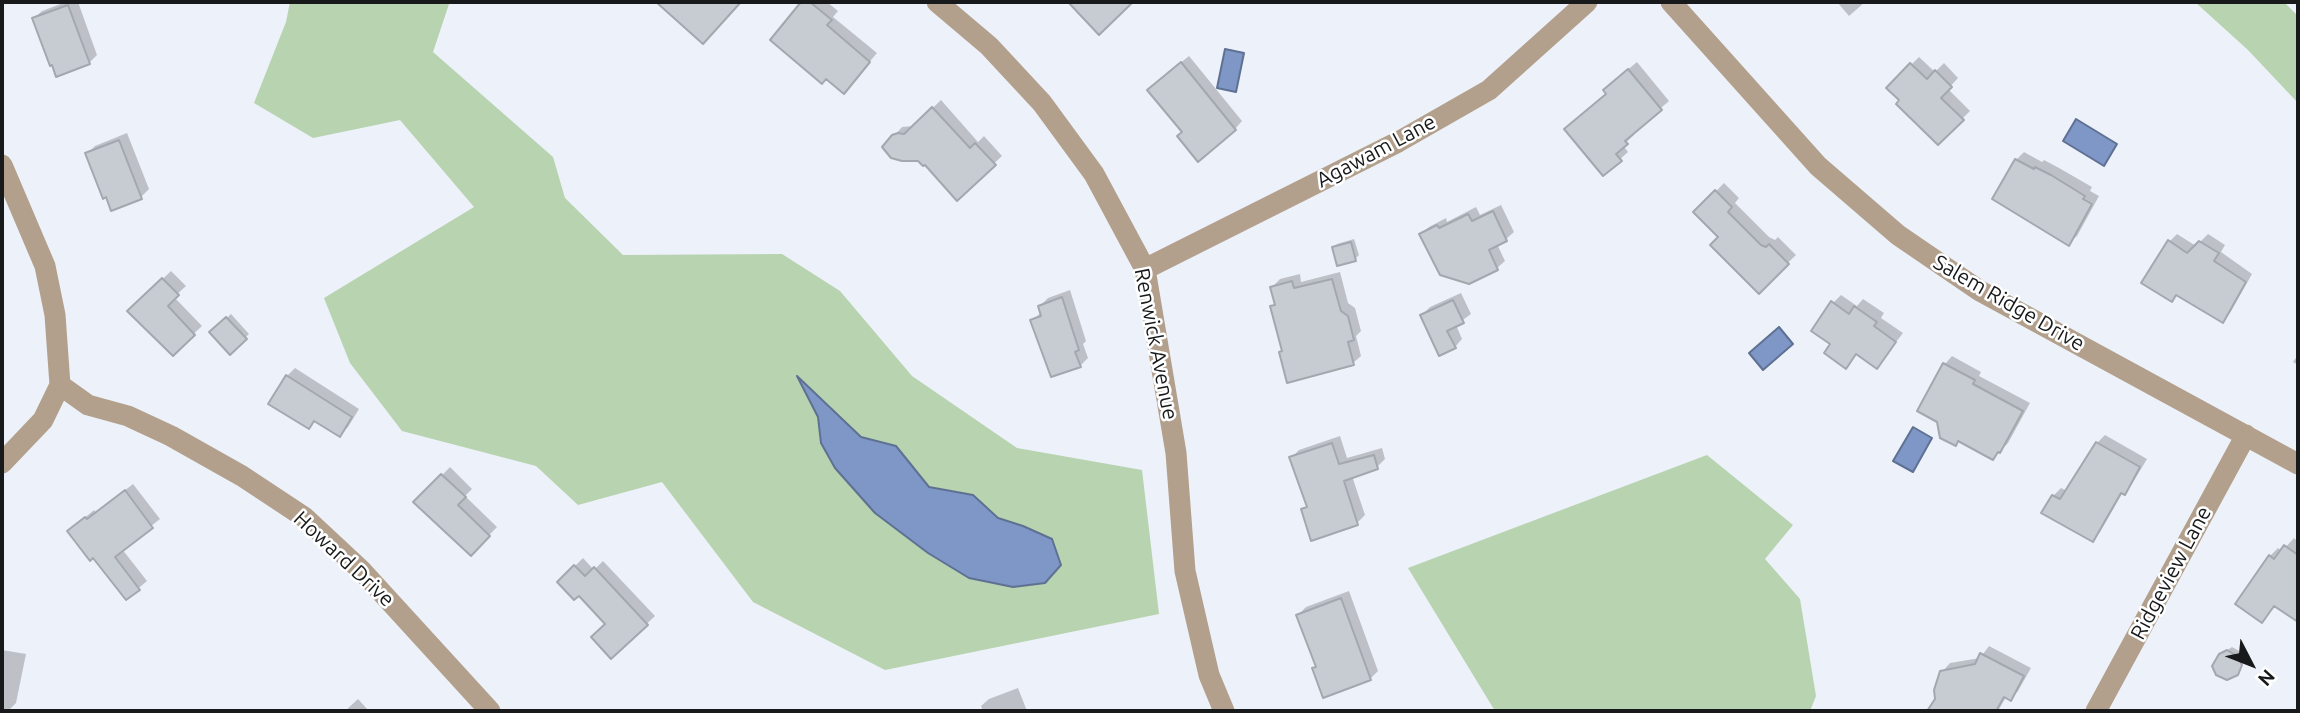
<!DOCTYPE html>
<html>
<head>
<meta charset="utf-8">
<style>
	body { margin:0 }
	#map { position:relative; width:2300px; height:713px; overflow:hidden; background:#edf1f9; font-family:Ubuntu,sans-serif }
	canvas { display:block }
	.frame { position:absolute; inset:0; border:4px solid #17191b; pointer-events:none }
	.north { position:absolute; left:2216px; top:629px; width:70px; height:70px; -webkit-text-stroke:5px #fff; paint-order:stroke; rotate:132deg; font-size:19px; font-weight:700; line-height:28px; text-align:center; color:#17191b }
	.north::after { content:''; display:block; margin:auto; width:24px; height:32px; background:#17191b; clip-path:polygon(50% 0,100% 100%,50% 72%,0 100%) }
</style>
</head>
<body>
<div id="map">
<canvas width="2300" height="713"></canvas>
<div class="frame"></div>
<div class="north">N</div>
</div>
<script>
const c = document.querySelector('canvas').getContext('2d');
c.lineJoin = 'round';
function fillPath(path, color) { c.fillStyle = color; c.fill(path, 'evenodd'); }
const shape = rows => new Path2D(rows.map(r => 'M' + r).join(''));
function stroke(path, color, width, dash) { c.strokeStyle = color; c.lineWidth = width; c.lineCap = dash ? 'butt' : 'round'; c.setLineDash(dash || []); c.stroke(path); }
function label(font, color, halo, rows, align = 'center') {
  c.font = font + ' Ubuntu,sans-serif'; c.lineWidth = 5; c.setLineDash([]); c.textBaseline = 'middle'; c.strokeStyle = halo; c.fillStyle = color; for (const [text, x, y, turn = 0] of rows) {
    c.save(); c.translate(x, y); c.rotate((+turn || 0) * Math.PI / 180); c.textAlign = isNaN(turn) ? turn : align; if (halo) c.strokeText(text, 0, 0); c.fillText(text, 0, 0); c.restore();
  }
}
const green = shape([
	[290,2,448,2,449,4,433,52,553,157,565,198,623,255,782,254,840,291,912,376,1017,448,1142,470,1159,614,885,670,753,602,662,482,578,505,536,466,402,431,350,363,324,298,474,207,400,120,313,138,254,103,286,22],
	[799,378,861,437,896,446,929,487,973,495,998,518,1023,526,1052,539,875,513,835,468,821,443,818,417],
	[2195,2,2284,2,2298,16,2298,103,2248,50],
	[1707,455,1793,525,1765,559,1800,599,1816,696,1810,711,1495,711,1408,568]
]);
const water = shape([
	[1225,49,1244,53,1236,92,1217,88,1225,49],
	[2076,119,2117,144,2104,166,2063,141,2076,119],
	[1779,327,1793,344,1763,370,1749,353,1779,327],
	[797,376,861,437,896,446,929,487,973,495,998,518,1023,526,1052,539,1061,565,1045,583,1013,587,969,578,928,553,875,513,835,468,821,443,818,417,797,376],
	[1913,427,1932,438,1913,472,1893,461,1913,427]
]);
const shadow = shape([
	[66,2,78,2,97,55,89,63,34,18,42,11],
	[804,2,827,2,838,11,833,17,877,53,851,84,772,40],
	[1837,2,1865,2,1849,16],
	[1189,56,1242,121,1235,129,1184,132,1157,82],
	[1919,57,1935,72,1944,63,1958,78,1948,89,1970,111,1938,143,1888,88],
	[1637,62,1669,101,1632,133,1634,135,1623,145,1628,152,1604,174,1608,93,1613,82],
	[941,100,978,142,984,136,1002,156,957,198,925,163,894,136,902,127,914,126],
	[127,133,149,189,141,197,87,154,95,146],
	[2024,152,2042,162,2044,160,2059,168,2092,187,2090,191,2099,196,2077,236,2069,243,2016,160],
	[1724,183,1739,198,1735,203,1769,237,1775,240,1778,237,1796,255,1759,291,1721,237,1696,212],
	[1501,205,1514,232,1506,239,1497,244,1505,261,1497,268,1421,234,1429,227,1446,218,1447,222,1476,207,1480,215],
	[2177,234,2196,246,2208,234,2225,245,2221,252,2252,274,2230,313,2222,321,2178,294,2171,300,2169,242],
	[1354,239,1359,255,1355,259,1334,248,1337,244],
	[171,271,186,286,174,297,202,326,173,353,130,311],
	[1340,272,1348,303,1355,308,1361,331,1356,336,1361,356,1353,363,1284,349,1272,306,1277,302,1272,287,1280,279,1300,274,1301,282],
	[1070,290,1086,341,1083,344,1088,358,1080,366,1032,320,1042,312,1040,306,1048,298],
	[1461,293,1471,314,1456,325,1462,339,1455,347,1422,315,1430,307],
	[1841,295,1857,306,1863,299,1884,313,1881,318,1903,333,1877,367,1858,353,1846,366,1833,343,1833,303],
	[231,314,249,334,230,352,212,333],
	[2298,355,2298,365,2293,362],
	[1952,356,1981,372,1979,376,2030,403,2008,443,1993,458,1959,440,1955,444,1945,364],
	[295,368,359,409,348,427,340,435,316,420,309,427,287,376],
	[2105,435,2147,459,2132,484,2123,492,2100,532,2092,540,2053,496,2061,488,2067,491,2097,443],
	[1340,436,1347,458,1382,448,1385,459,1377,467,1352,476,1365,515,1357,523,1303,510,1308,504,1291,458,1299,450],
	[450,467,472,489,465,496,497,527,471,554,416,502],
	[133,484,160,519,122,549,147,581,127,598,94,556,69,531,94,510,96,513],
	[2294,538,2298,542,2298,620,2276,605,2262,621,2270,556,2278,548,2282,551],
	[583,558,594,570,603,561,655,616,612,657,608,624,579,593,559,582],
	[1349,591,1378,671,1370,679,1314,669,1317,666,1298,615,1306,607],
	[1989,646,2031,668,2018,691,2011,699,2006,697,1998,711,1929,711,1937,699,1942,672,1950,663,1980,658],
	[2232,647,2241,652,2245,660,2236,674,2220,655],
	[2,650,26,654,16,703,8,711,2,711],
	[1018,688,1027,711,983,711,981,706,989,699],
	[358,699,369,711,345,711]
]);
const building = shape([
	[656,2,741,2,703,44,656,2],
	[801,2,810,2,832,20,827,25,870,62,844,94,826,79,822,84,770,40,801,2],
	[1068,2,1133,2,1099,35,1068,2],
	[68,5,90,64,56,77,52,65,50,66,32,18,68,5],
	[1181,62,1236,130,1198,162,1177,136,1182,132,1147,90,1181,62],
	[1910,63,1927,79,1935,70,1952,87,1941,98,1964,120,1938,145,1896,104,1899,100,1886,88,1910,63],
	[1628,69,1662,110,1625,141,1628,144,1616,154,1622,161,1603,176,1564,129,1606,94,1603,90,1628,69],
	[932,107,970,148,975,143,996,165,957,201,925,165,923,166,918,161,902,161,891,158,882,147,892,135,898,133,904,134,932,107],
	[119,140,142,199,111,211,106,197,103,199,85,153,119,140],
	[2015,159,2034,169,2035,167,2051,175,2085,196,2083,199,2092,204,2069,246,1992,199,2015,159],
	[1715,190,1732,207,1728,212,1761,245,1766,247,1769,244,1789,264,1759,294,1710,245,1718,237,1693,212,1715,190],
	[1493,211,1507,241,1489,250,1498,270,1469,284,1440,275,1419,234,1437,225,1439,228,1468,214,1472,221,1493,211],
	[2168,240,2187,253,2199,241,2219,253,2214,261,2246,282,2223,323,2176,295,2172,302,2141,283,2168,240],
	[1351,242,1356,261,1337,266,1332,247,1351,242],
	[162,278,179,295,168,306,195,335,173,356,127,311,162,278],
	[1332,279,1341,311,1348,316,1354,340,1348,342,1354,365,1287,383,1279,352,1282,351,1270,306,1275,305,1270,287,1292,281,1294,288,1332,279],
	[1062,297,1079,350,1075,352,1081,367,1051,377,1030,320,1041,316,1038,306,1062,297],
	[1453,300,1464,323,1447,331,1456,348,1439,356,1420,315,1453,300],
	[1831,301,1849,314,1854,306,1877,322,1874,326,1896,342,1877,369,1856,354,1846,369,1824,353,1830,344,1811,331,1831,301],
	[226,317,247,339,230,355,209,332,226,317],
	[1943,363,1975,380,1973,384,2023,411,2000,453,1998,452,1993,460,1958,441,1956,446,1940,438,1937,422,1917,411,1943,363],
	[286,375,352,417,340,437,314,421,309,429,268,404,286,375],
	[2096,442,2140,467,2125,495,2121,493,2093,542,2041,513,2052,495,2060,499,2096,442],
	[1332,443,1339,464,1374,455,1378,469,1344,481,1358,525,1311,541,1301,509,1307,507,1289,457,1332,443],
	[441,474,466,497,458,505,490,536,471,556,413,502,441,474],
	[125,490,153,528,115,557,140,590,126,600,93,558,90,561,67,531,85,517,87,519,125,490],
	[2284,545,2298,555,2298,622,2274,606,2262,623,2235,604,2269,555,2274,559,2284,545],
	[574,565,585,576,594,567,648,625,611,659,591,637,605,624,579,596,574,600,557,582,574,565],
	[1341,598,1371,680,1323,698,1312,668,1316,667,1296,615,1341,598],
	[2227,650,2237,656,2242,665,2238,675,2227,680,2216,675,2212,666,2219,654,2227,650],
	[1980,653,2024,676,2011,701,2004,697,1996,711,1927,711,1935,699,1934,690,1940,671,1975,664,1980,653]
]);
const minor = shape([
	[937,2,989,46,1042,103,1094,174,1145,269,1176,453,1185,571,1209,675,1224,711],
	[1671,2,1818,166,1898,235,1980,291,2298,464],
	[2,165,45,266,55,315,60,385,43,420,2,463],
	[1145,269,1398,142,1489,90,1587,2],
	[60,385,88,405,128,416,171,436,242,476,304,517,362,571,490,711],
	[2096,711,2246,435]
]);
const streetNames = [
	["Agawam Lane",1376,151,-28],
	["Salem Ridge Drive",2009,303,30],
	["Renwick Avenue",1156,344,79],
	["Howard Drive",344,559,43],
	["Ridgeview Lane",2171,573,-62]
];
fillPath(green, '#b7d3af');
fillPath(water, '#7e97c7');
stroke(water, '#5f7193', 2);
fillPath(shadow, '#0003');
fillPath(building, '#c7ccd3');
stroke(building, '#a3a7ae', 2);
stroke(minor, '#b2a08d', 21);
label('21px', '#17191b', '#fff', streetNames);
</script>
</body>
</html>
